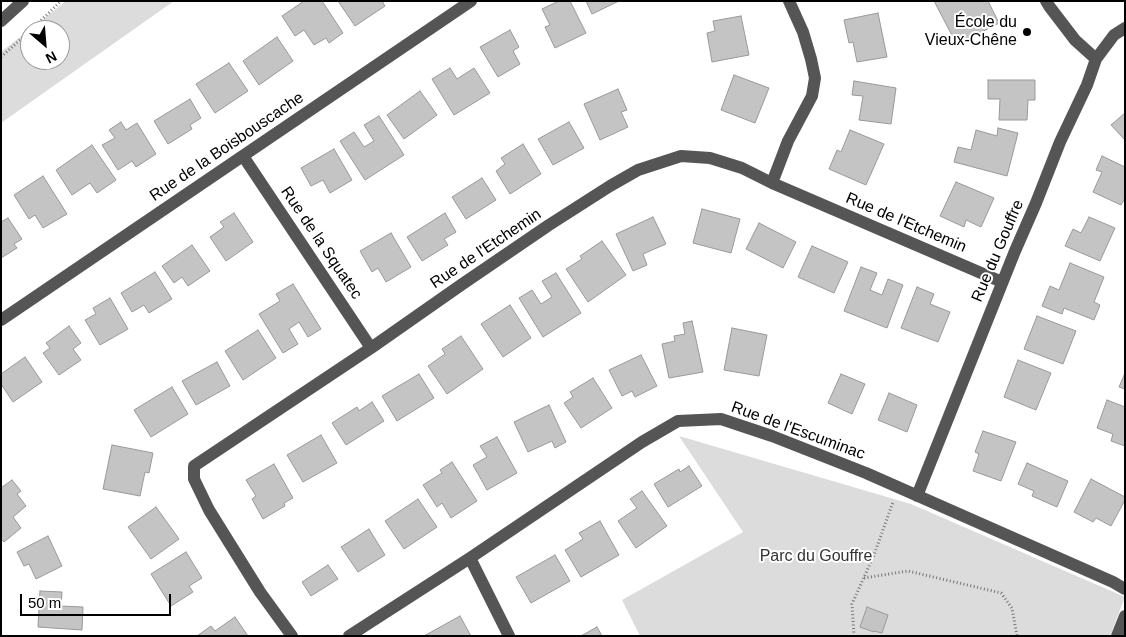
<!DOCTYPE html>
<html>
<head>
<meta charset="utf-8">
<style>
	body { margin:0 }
	#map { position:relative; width:1126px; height:637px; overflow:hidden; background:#fff; font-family:Helvetica,sans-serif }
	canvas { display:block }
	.frame { position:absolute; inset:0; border:2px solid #000; pointer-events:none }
	.north { position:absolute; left:20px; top:20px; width:50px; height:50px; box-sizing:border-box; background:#fff; border:1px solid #999; border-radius:50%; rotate:153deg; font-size:14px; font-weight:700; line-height:20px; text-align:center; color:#000 }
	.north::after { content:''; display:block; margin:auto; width:18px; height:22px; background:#000; clip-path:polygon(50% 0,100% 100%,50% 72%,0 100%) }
	.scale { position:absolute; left:20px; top:594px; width:151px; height:22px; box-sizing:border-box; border:2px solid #000; border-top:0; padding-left:6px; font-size:15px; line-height:18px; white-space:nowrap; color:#000; -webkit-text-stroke:4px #fff; paint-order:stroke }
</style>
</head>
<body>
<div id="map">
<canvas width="1126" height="637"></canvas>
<div class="frame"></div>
<div class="north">N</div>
<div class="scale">50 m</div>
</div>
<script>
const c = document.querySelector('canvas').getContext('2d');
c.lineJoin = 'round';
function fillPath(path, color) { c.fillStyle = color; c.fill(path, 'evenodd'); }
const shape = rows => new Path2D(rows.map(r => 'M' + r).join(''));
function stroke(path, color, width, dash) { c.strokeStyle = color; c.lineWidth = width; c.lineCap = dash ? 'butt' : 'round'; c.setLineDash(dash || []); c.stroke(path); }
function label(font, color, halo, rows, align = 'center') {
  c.font = font + ' Helvetica,sans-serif'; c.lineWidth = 4; c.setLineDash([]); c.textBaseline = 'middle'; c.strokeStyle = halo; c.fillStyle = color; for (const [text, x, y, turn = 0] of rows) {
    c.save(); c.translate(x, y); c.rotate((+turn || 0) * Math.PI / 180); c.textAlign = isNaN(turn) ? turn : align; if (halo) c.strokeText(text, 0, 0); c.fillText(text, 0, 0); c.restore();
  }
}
const green = shape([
	[66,1,174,1,1,123,1,52],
	[30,30,60,30,60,60,30,60],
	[679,436,911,504,1125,597,1110,636,640,636,622,600,743,532]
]);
const building = shape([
	[304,1,322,1,343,33,329,43,326,38,314,45,304,30,295,36,282,16,304,1],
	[338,1,382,1,385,6,355,26,338,1],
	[559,1,570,1,586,33,555,48,545,27,550,25,542,9,559,1],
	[586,1,619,1,592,14,586,1],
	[934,1,988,1,999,23,957,45,934,1],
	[878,13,887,57,857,62,853,42,849,43,844,20,878,13],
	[741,16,749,55,712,62,707,33,715,31,713,21,741,16],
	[510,30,519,47,513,51,520,64,498,77,480,47,510,30],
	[277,37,293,61,259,85,243,61,277,37],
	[229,63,248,91,215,113,196,84,229,63],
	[450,68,457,79,474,68,490,93,454,115,432,79,450,68],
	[734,75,769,88,755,123,721,110,734,75],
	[988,80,1035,80,1035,100,1028,100,1027,120,999,120,1000,99,988,99,988,80],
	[854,81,896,88,891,124,859,120,863,96,852,95,854,81],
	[618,89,627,110,621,112,628,127,600,140,584,104,618,89],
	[420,91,437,115,404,139,387,115,420,91],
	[190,99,201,118,190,125,192,129,168,144,154,121,190,99],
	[1125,113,1125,140,1111,125,1125,113],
	[379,116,404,155,365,180,340,141,354,132,364,147,374,141,364,125,379,116],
	[121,122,126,130,137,123,156,154,136,167,132,161,118,170,102,145,115,138,109,130,121,122],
	[569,122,584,148,553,165,538,139,569,122],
	[998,128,1018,133,1007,176,954,162,958,147,971,150,976,130,997,136,998,128],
	[850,130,884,144,866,185,829,169,837,150,841,152,850,130],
	[523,144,541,174,510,194,496,171,505,164,501,158,523,144],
	[92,145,116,180,97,193,90,183,72,195,56,170,92,145],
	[334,149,352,180,330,193,323,180,311,186,301,168,334,149],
	[1102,156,1125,167,1125,198,1121,205,1093,192,1102,172,1096,170,1102,156],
	[43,176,67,214,43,228,35,215,29,219,14,195,43,176],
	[482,178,496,200,466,219,452,197,482,178],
	[956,182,994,198,981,227,966,220,964,227,940,216,956,182],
	[702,209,740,219,731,253,693,243,702,209],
	[234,213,253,242,226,261,210,237,224,227,220,222,234,213],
	[445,213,456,232,444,239,448,245,422,261,407,237,445,213],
	[653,217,666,244,643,254,647,265,633,271,616,234,653,217],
	[1089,217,1115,228,1100,261,1065,246,1073,229,1081,233,1089,217],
	[8,218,22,239,14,244,17,248,1,258,1,222,8,218],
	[759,223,796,242,783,268,746,249,759,223],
	[391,233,411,267,386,282,378,268,372,272,360,251,391,233],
	[602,241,626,275,588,302,566,269,582,259,580,256,602,241],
	[192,245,210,271,188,286,182,277,174,283,162,266,192,245],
	[812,246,848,262,834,293,798,277,812,246],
	[1070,263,1104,277,1094,302,1100,305,1094,320,1064,308,1062,314,1042,306,1050,286,1059,290,1070,263],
	[861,267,877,273,870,290,882,295,888,279,903,285,887,328,844,311,861,267],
	[155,272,172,299,149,313,144,305,132,312,121,293,155,272],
	[556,273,581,313,543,337,519,298,532,290,541,304,552,297,542,281,556,273],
	[293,284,321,329,308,337,299,322,289,329,298,344,283,353,259,314,280,301,276,294,293,284],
	[917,287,934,294,930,304,950,312,938,342,901,328,917,287],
	[110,298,128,329,100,345,85,320,96,314,93,308,110,298],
	[510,305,531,338,503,357,481,324,510,305],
	[1037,316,1076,331,1063,364,1024,349,1037,316],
	[692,321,703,372,669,378,662,344,675,341,674,336,685,334,683,323,692,321],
	[69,326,81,343,73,349,81,360,59,375,43,353,50,348,46,343,69,326],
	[732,328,767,335,759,376,724,370,732,328],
	[258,330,276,358,243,380,225,351,258,330],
	[461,336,483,369,447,394,428,366,445,354,442,349,461,336],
	[641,355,657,386,635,397,632,391,622,396,609,370,641,355],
	[25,357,42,382,13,402,1,384,1,374,25,357],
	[1018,360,1051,373,1036,410,1004,397,1018,360],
	[217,362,230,386,196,405,182,381,217,362],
	[1125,373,1125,389,1119,387,1125,373],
	[419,374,434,398,397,421,382,396,419,374],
	[841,374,865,384,852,414,828,403,841,374],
	[593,378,612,408,581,428,564,403,573,397,570,392,593,378],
	[172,387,188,414,151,437,134,410,172,387],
	[889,393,917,405,907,432,878,420,889,393],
	[1107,400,1125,407,1125,446,1111,441,1113,434,1097,428,1107,400],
	[372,402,384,421,346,445,332,423,357,407,359,411,372,402],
	[549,405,566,442,555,448,552,441,528,452,514,422,549,405],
	[983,431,1016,442,1001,481,973,471,979,454,975,452,983,431],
	[321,435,337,463,303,482,287,455,321,435],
	[497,437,517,473,487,490,473,465,487,457,480,446,497,437],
	[112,445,153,453,149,473,145,472,140,496,103,489,112,445],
	[452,462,477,501,451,518,442,503,437,507,423,485,442,473,440,470,452,462],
	[1027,463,1068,481,1057,507,1032,496,1034,491,1018,484,1027,463],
	[274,464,293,498,284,503,285,506,263,519,252,499,256,496,246,480,274,464],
	[689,466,702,486,668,507,654,484,679,469,680,472,689,466],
	[1091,479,1125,497,1125,500,1111,526,1096,518,1093,522,1074,512,1091,479],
	[12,480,21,491,17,494,26,506,13,517,21,528,4,542,1,539,1,488,12,480],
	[642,491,667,526,636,548,618,521,637,508,630,499,642,491],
	[418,499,437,527,404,549,385,521,418,499],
	[156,507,179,539,151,559,128,527,156,507],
	[600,521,619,555,581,577,565,550,583,539,579,533,600,521],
	[369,529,385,555,358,572,341,547,369,529],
	[48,536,62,566,36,579,29,564,24,566,17,552,48,536],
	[186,552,202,578,189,586,193,592,171,606,151,574,186,552],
	[555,555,570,581,531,603,516,577,555,555],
	[328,565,338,579,311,596,302,582,328,565],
	[40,591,62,592,61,606,83,607,82,630,38,627,40,591],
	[867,607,888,615,882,633,874,631,874,632,860,627,867,607],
	[460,616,471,636,424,636,460,616],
	[235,617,248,636,197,636,211,626,215,631,235,617],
	[597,627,602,636,581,636,597,627]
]);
const path = shape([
	[31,30,61,1],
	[1,57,30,31],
	[864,578,908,571,1001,593,1012,608,1017,636],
	[854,636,852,604,874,555,893,502]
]);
const minor = shape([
	[1046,1,1049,6,1075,40,1096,59],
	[1,21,23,1],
	[243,156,371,348],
	[772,183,788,141,812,96,815,78,811,59,803,32,789,1],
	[1,320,471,1],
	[917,496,1015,251,1036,203,1060,142,1087,85,1096,59,1114,35,1125,28],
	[470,558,509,636],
	[292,636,260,592,209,510,194,479,194,466,371,348,461,285,549,225,610,186,638,170,681,156,710,158,742,168,772,183,1002,282],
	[349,636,470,558,642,442,678,421,721,419,772,436,866,473,1113,582,1125,589],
	[1117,636,1125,616]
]);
const markers = [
	[1027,32,5,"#000"]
];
const poiNames = [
	["École du",1017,23],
	["Vieux-Chêne",1017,41]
];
const streetNames = [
	["Rue de la Boisbouscache",227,147,-34],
	["Rue de l'Etchemin",906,223,23],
	["Rue de la Squatec",321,243,56],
	["Rue de l'Etchemin",486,249,-34],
	["Rue du Gouffre",998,251,-67],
	["Rue de l'Escuminac",798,431,20]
];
const parkNames = [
	["Parc du Gouffre",816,557]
];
fillPath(green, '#dcdcdc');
fillPath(building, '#c4c4c4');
stroke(building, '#999', 1);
stroke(path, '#777', 3, [1, 2.5]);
stroke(minor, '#555', 12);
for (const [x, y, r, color] of markers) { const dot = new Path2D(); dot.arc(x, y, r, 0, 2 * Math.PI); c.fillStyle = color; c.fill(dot); stroke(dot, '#fff', 2); }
label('16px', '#000', '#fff', poiNames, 'right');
label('16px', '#000', '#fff', streetNames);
label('16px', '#333', '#fff', parkNames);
</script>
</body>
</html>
